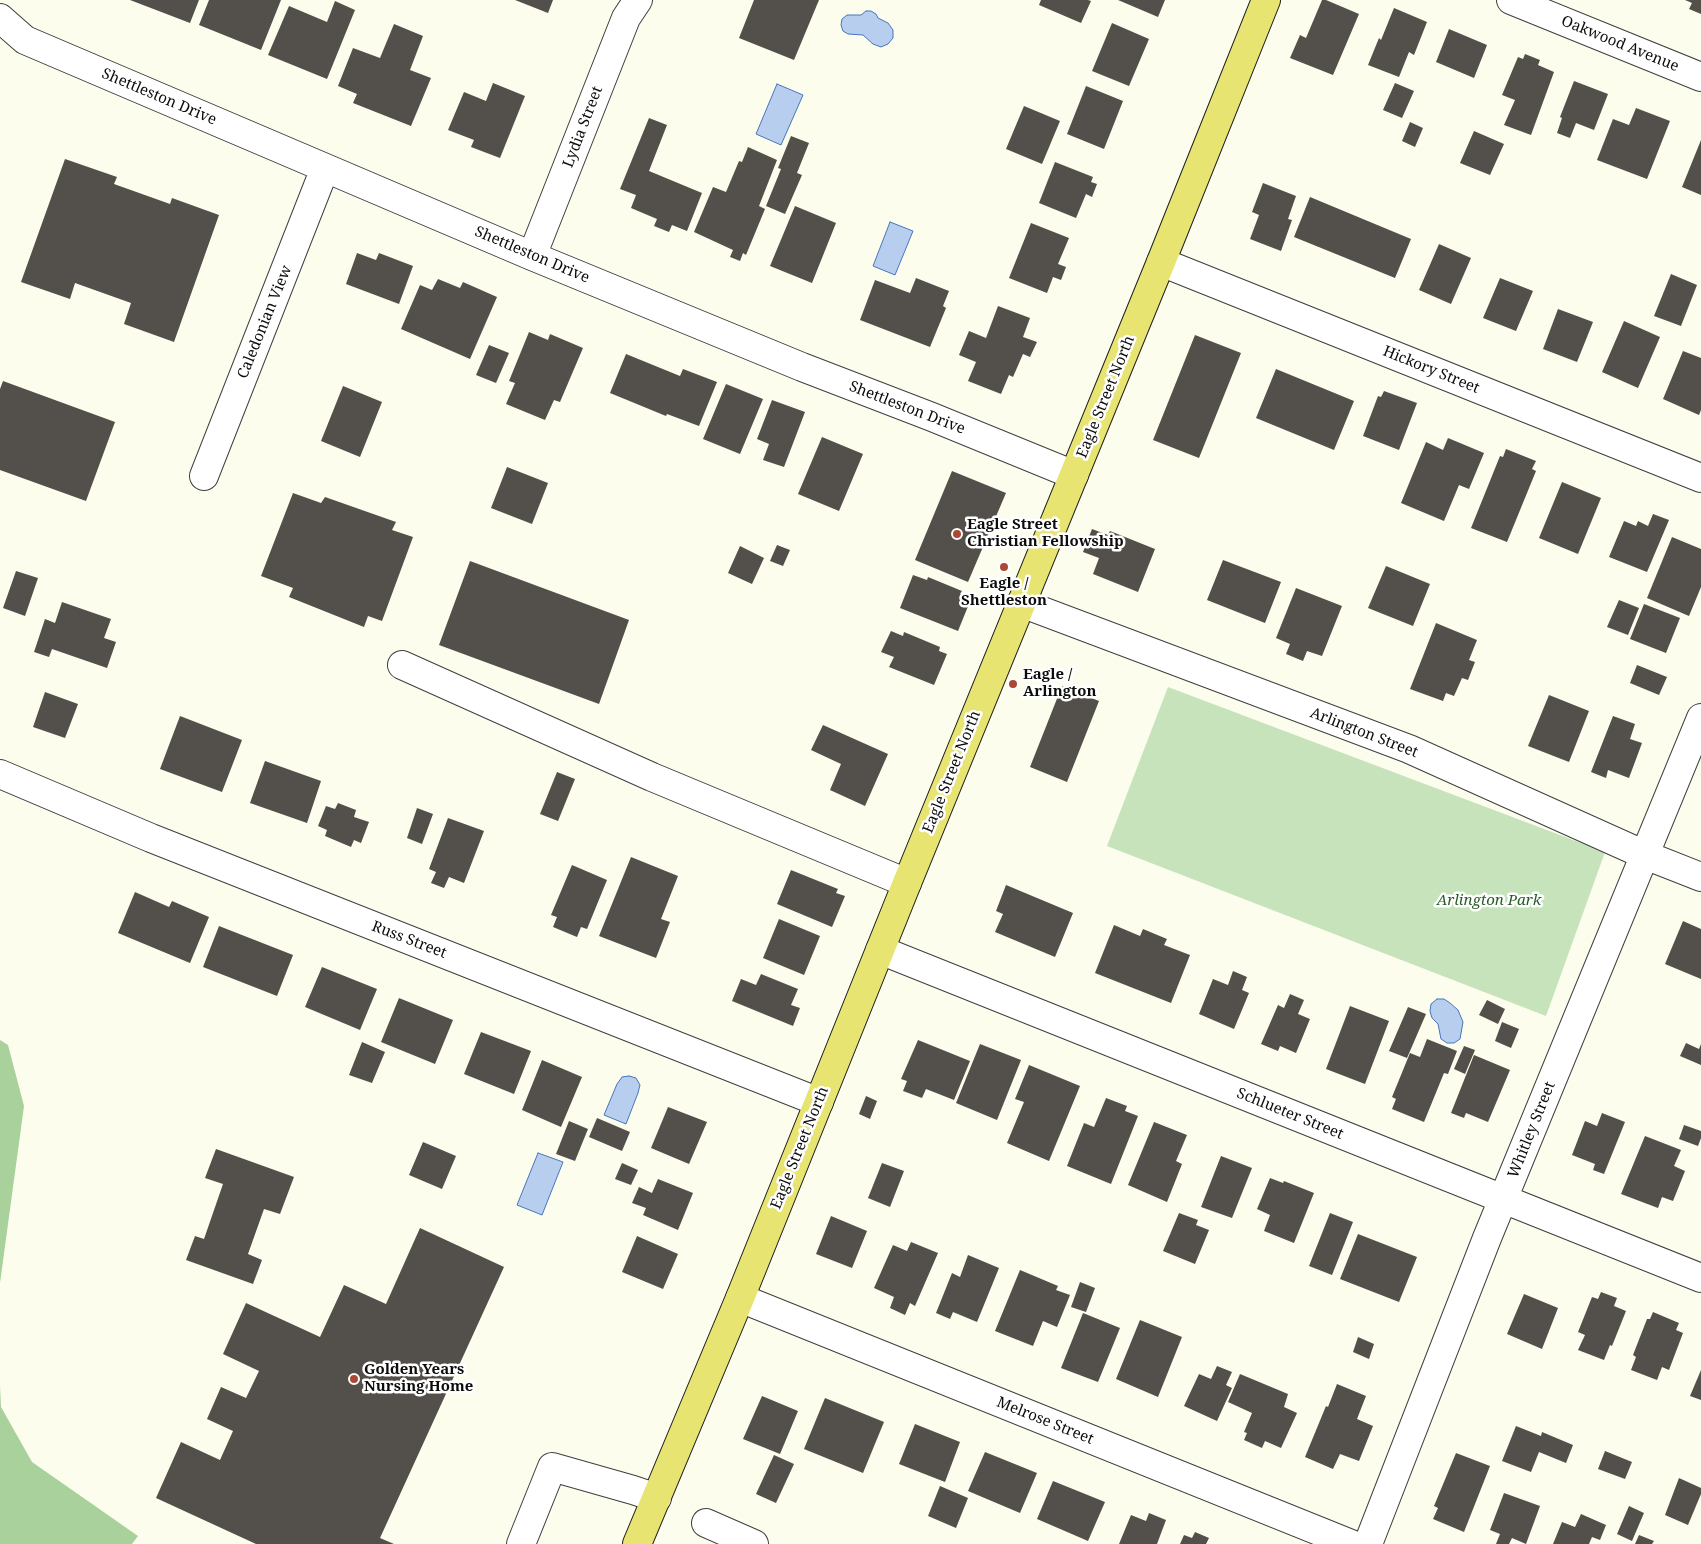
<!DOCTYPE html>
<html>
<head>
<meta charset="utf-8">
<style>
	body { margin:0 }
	canvas { display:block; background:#fcfded }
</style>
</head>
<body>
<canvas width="1701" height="1544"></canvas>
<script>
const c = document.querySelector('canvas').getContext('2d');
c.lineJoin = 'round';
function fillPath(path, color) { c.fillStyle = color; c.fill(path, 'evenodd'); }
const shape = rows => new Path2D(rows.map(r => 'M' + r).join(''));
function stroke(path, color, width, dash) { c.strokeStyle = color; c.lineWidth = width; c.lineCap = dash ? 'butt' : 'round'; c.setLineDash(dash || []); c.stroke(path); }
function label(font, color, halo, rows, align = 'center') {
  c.font = font + ' "Noto Serif",serif'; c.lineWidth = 5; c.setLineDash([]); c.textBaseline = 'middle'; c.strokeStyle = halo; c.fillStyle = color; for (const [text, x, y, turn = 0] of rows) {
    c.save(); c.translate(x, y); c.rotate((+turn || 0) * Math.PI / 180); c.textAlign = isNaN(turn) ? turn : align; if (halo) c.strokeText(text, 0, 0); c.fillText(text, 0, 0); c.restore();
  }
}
const green = shape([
	[1168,687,1605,852,1546,1016,1107,846]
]);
const forest = shape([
	[0,1040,8,1045,24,1106,0,1283],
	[0,1385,1,1407,32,1462,138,1536,132,1544,0,1544]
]);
const water = shape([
	[866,11,871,11,876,14,878,18,888,23,893,30,893,38,888,44,881,47,873,44,863,35,848,34,843,31,841,25,842,19,847,15,861,15,866,11],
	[777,84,803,95,781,145,756,134,777,84],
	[890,222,913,231,895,275,873,266,890,222],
	[1437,999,1444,999,1450,1003,1458,1010,1463,1022,1460,1039,1454,1043,1447,1043,1441,1039,1438,1024,1432,1018,1430,1011,1431,1004,1437,999],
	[629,1076,636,1078,640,1085,638,1093,626,1124,604,1115,617,1084,622,1077,629,1076],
	[538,1153,563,1162,542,1215,517,1205,538,1153]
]);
const building = shape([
	[130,0,199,0,190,23],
	[209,0,281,0,261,50,199,25],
	[515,0,553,0,548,13],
	[754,0,819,0,794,60,739,38],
	[1041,0,1088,0,1091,1,1081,23,1039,5],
	[1118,0,1165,0,1158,17],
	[1322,0,1326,0,1359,14,1333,75,1290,58,1300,35,1306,38],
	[1685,0,1701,0,1701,14,1689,9,1692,3],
	[335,1,355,10,327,79,268,55,289,6,327,22],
	[1394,8,1427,22,1414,55,1409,52,1399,77,1368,65,1379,38,1381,40],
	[1112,23,1149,39,1129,86,1092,71],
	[394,24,423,36,410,70,431,78,411,126,353,103,357,94,338,86,353,48,380,58],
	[1449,29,1487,45,1474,78,1436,62],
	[1525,54,1540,60,1538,65,1554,72,1531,135,1504,125,1515,100,1502,95,1518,57,1523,59],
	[1574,81,1608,94,1594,130,1576,123,1570,138,1557,133,1562,118,1560,117],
	[493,83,525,96,500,158,471,147,474,140,448,130,464,92,486,101],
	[1395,83,1414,91,1402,118,1383,110],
	[1086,86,1123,101,1104,149,1067,134],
	[1024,106,1060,121,1042,164,1006,149],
	[1636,108,1670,121,1647,179,1597,160,1613,119,1629,125],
	[649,118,667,125,649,171,702,193,687,231,672,225,669,232,654,226,657,219,631,208,636,195,620,189],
	[1410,122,1423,128,1415,147,1402,141],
	[1474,131,1504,144,1490,175,1460,163],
	[791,136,809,143,797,173,802,175,785,214,766,206,781,169,778,168],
	[1701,140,1701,195,1682,187],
	[748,147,777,160,759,206,765,209,746,255,743,253,740,261,730,257,733,250,694,232,713,187,726,192,739,161,742,162],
	[65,159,117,177,114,184,170,204,172,198,219,215,174,342,124,324,131,303,75,283,70,299,21,282],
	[1055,162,1093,177,1091,182,1097,184,1092,197,1086,194,1076,218,1039,203],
	[1263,183,1296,196,1288,219,1292,220,1281,251,1250,239,1259,215,1252,212],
	[1310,197,1411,239,1395,278,1294,237],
	[795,206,836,223,812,283,770,266],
	[1031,223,1069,238,1058,264,1066,267,1061,280,1053,277,1047,293,1009,278],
	[1439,244,1471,258,1451,304,1419,290],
	[357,253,376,260,379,253,413,266,399,304,346,284],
	[1671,274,1697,285,1681,326,1654,316],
	[916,278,949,291,943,306,946,308,930,347,860,320,875,280,910,293],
	[1500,278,1533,291,1516,331,1483,318],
	[438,279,460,288,463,282,497,297,470,359,401,329,420,285,432,290],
	[998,306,1030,318,1023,337,1037,342,1030,357,1023,354,1013,377,1009,375,1001,394,968,381,976,362,959,355,969,331,986,338],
	[1558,309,1593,322,1577,362,1543,349],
	[1624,321,1660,337,1638,388,1602,372],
	[529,332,548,340,550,334,583,348,560,402,554,400,545,420,506,404,515,383,509,381],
	[1195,335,1241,353,1199,458,1153,440],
	[489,345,509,353,496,383,476,375],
	[1683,351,1701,358,1701,410,1699,415,1663,399],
	[626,354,680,376,683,369,717,382,699,426,667,414,666,416,610,393],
	[1276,369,1354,401,1334,450,1256,418],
	[3,381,115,422,86,501,0,470,0,389],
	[726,384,763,399,740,454,703,439],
	[343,386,382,402,360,457,321,441],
	[1384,391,1417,403,1399,450,1363,436,1378,396,1381,397],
	[772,400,805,412,784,467,763,460,769,444,757,439],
	[822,437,863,454,839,511,798,494],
	[1448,438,1484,453,1469,489,1459,485,1444,521,1401,503,1426,442,1443,450],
	[1506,449,1536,461,1532,469,1536,471,1507,542,1471,528,1500,456,1503,457],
	[507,467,548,483,532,524,491,508],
	[952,471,1006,493,968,582,915,560],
	[1562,482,1601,498,1578,554,1539,538],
	[293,493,321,503,325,497,396,522,392,530,413,537,382,621,368,616,364,627,289,597,293,588,261,576],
	[1653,514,1669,520,1647,572,1609,557,1624,521,1636,526,1638,521,1648,526],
	[1092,529,1108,535,1110,531,1155,549,1138,592,1093,574,1099,558,1083,552],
	[1672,537,1701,549,1701,587,1689,616,1647,598],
	[777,545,790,550,783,566,770,561],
	[740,546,764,558,752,584,728,573],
	[1223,560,1281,582,1265,623,1207,600],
	[470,561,629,620,599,704,439,645],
	[1386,566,1430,584,1413,626,1368,608],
	[16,571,38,578,25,616,3,608],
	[913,575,927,580,928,577,962,591,960,594,971,599,958,631,900,608],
	[1296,588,1342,606,1322,656,1307,651,1303,661,1286,654,1290,644,1276,638],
	[1619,600,1639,608,1628,635,1607,627],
	[62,602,111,619,104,638,116,642,107,668,52,649,49,657,34,652,45,619,55,623],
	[1644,604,1680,618,1666,653,1630,639],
	[1436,623,1477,640,1469,660,1475,662,1468,680,1462,678,1454,696,1446,693,1443,701,1410,689],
	[891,631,903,636,904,632,940,647,939,651,947,654,934,685,889,667,894,657,881,652],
	[1637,665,1667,677,1659,695,1630,683],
	[1062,686,1099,701,1067,782,1030,767],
	[45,692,78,704,65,738,33,727],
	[1549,695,1589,711,1569,762,1528,746],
	[180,716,242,740,222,792,160,769],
	[1613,716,1635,724,1630,739,1642,743,1629,778,1608,770,1606,778,1591,772],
	[823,725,888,754,865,806,830,790,841,764,811,750],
	[265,761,321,781,307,823,250,803],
	[557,772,575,779,558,821,540,814],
	[338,803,356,810,354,817,369,822,361,843,354,840,351,847,325,836,327,830,318,826,326,806,335,809],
	[417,808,433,814,422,844,407,838],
	[448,818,484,831,464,883,449,877,444,888,431,883,436,872,429,869],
	[631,857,678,876,661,919,670,922,656,958,599,936],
	[572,865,607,880,587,929,581,927,577,937,553,927,557,917,551,915],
	[791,870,838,889,836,893,845,896,832,927,777,904],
	[1006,885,1073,913,1055,957,995,932,1003,914,996,911],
	[135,892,169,907,172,901,209,917,190,963,118,933],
	[779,919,820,936,804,975,763,958],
	[1683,921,1701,929,1701,979,1665,964],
	[1114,925,1140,936,1143,929,1167,939,1164,945,1190,955,1171,1003,1095,973],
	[219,926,293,955,277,996,203,967],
	[322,967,377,989,360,1030,305,1007],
	[1233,971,1247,977,1242,990,1249,993,1234,1029,1199,1014,1213,979,1228,985],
	[761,974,798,989,791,1005,800,1008,793,1026,732,1001,741,979,756,985],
	[1290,994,1304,1000,1298,1014,1310,1019,1296,1053,1280,1046,1278,1051,1261,1044,1278,1005,1284,1008],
	[399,998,453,1020,435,1064,381,1042],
	[1487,1000,1505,1009,1498,1024,1479,1015],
	[1350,1006,1389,1021,1365,1084,1326,1069],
	[1408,1007,1426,1014,1407,1058,1389,1051],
	[1502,1022,1519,1029,1511,1048,1495,1041],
	[481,1032,531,1051,514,1094,464,1074],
	[1427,1039,1457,1051,1448,1074,1444,1073,1424,1122,1392,1109,1396,1099,1392,1097,1410,1053,1420,1057],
	[918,1040,970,1061,954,1100,926,1089,922,1098,903,1091,907,1081,901,1079],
	[362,1042,385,1052,372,1083,349,1075],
	[1686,1043,1699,1049,1701,1044,1701,1065,1680,1056],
	[980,1044,1021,1060,997,1120,956,1103],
	[1464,1046,1475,1050,1465,1074,1454,1069],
	[1474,1055,1510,1070,1488,1122,1466,1113,1464,1118,1451,1113],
	[542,1060,582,1077,561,1127,522,1110],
	[1029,1065,1080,1086,1049,1161,1007,1143,1024,1102,1015,1099],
	[866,1096,877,1101,870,1119,859,1114],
	[1106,1098,1127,1106,1125,1111,1138,1116,1111,1184,1067,1166,1084,1123,1094,1127],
	[668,1107,707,1122,689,1164,651,1148],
	[1602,1113,1625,1122,1604,1174,1593,1170,1595,1164,1572,1155,1585,1121,1597,1126],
	[597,1118,630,1132,622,1151,589,1137],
	[569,1121,588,1129,575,1161,556,1154],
	[1154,1122,1187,1135,1176,1161,1182,1164,1167,1202,1128,1185],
	[1684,1125,1701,1131,1701,1138,1698,1146,1679,1139],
	[1645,1136,1681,1150,1674,1166,1685,1171,1673,1201,1662,1197,1658,1208,1621,1194],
	[423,1142,456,1156,442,1189,409,1175],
	[216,1149,294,1177,280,1214,264,1209,248,1254,262,1260,253,1284,186,1260,195,1236,204,1239,223,1184,205,1178],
	[1221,1156,1252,1168,1232,1218,1201,1207],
	[622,1163,638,1170,631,1185,615,1179],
	[882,1163,904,1171,890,1207,868,1198],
	[1270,1178,1283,1183,1284,1181,1314,1193,1294,1243,1264,1231,1270,1215,1257,1209],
	[658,1179,693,1193,678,1230,643,1215,646,1208,632,1203,639,1187,652,1193],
	[1179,1213,1198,1220,1196,1225,1209,1230,1195,1264,1163,1251],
	[1330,1213,1353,1222,1332,1275,1309,1266],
	[831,1216,867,1231,852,1268,816,1254],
	[420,1228,504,1267,380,1538,394,1544,256,1544,156,1498,181,1442,220,1460,233,1431,207,1419,221,1387,246,1398,259,1371,223,1354,246,1303,320,1337,344,1285,386,1304],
	[1358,1234,1417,1257,1399,1302,1340,1279],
	[637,1236,678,1254,663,1289,622,1272],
	[911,1242,938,1253,915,1306,910,1303,905,1315,890,1308,894,1297,874,1288,893,1245,907,1251],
	[968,1255,999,1268,977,1322,953,1312,950,1319,936,1313,952,1273,960,1277],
	[1020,1270,1058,1286,1056,1290,1070,1295,1057,1327,1043,1321,1033,1346,995,1331],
	[1080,1282,1095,1288,1086,1312,1071,1307],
	[1601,1292,1617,1298,1614,1306,1626,1311,1612,1346,1610,1345,1604,1360,1578,1350,1585,1335,1578,1332,1592,1297,1598,1299],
	[1524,1294,1558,1308,1542,1349,1507,1334],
	[1653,1312,1679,1323,1676,1330,1683,1333,1669,1370,1662,1367,1657,1380,1631,1370,1636,1357,1633,1355,1647,1319,1650,1319],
	[1083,1313,1120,1328,1098,1382,1061,1368],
	[1140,1320,1182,1337,1158,1397,1116,1379],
	[1358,1337,1374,1344,1369,1359,1353,1352],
	[1217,1366,1232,1372,1226,1385,1232,1388,1217,1421,1184,1406,1199,1374,1211,1379],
	[1701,1370,1701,1400,1690,1396],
	[1240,1374,1288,1394,1284,1407,1297,1413,1281,1448,1265,1441,1262,1448,1244,1440,1247,1433,1244,1432,1252,1413,1228,1402],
	[1337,1384,1366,1396,1357,1419,1373,1426,1359,1461,1340,1454,1333,1469,1305,1457,1326,1406,1328,1407],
	[762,1396,798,1411,780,1454,743,1439],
	[825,1398,884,1422,863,1473,804,1449],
	[915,1424,960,1442,945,1482,899,1464],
	[1516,1426,1541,1436,1542,1432,1573,1445,1566,1463,1539,1452,1531,1472,1502,1461],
	[1605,1451,1632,1462,1625,1479,1598,1469],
	[985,1452,1037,1473,1020,1513,968,1491],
	[1456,1453,1490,1466,1464,1532,1433,1519,1438,1508,1434,1506],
	[774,1455,794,1464,776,1503,756,1494],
	[1679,1478,1701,1488,1701,1494,1688,1525,1665,1515],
	[1053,1481,1105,1502,1088,1541,1037,1519],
	[940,1486,968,1498,956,1528,928,1516],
	[1504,1493,1540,1506,1526,1544,1512,1538,1509,1544,1496,1544,1500,1534,1490,1530],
	[1629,1506,1644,1513,1632,1541,1617,1534],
	[1149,1513,1166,1520,1157,1544,1119,1544,1131,1515,1146,1521],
	[1581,1514,1606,1525,1600,1540,1592,1537,1589,1544,1553,1544,1562,1522,1575,1527],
	[1195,1532,1209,1538,1206,1544,1180,1544,1184,1535,1192,1538],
	[1639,1535,1654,1541,1652,1544,1635,1544]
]);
const minor = shape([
	[1511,0,1701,77],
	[0,18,25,40,532,256,802,367,932,417,1074,475],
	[532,256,626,18,638,0],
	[1161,262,1701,478],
	[204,476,325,168],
	[1021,603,1409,749,1645,855,1701,877],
	[402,665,652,777,907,883],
	[0,774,151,838,819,1102],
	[880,950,1701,1278],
	[740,1298,1351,1544],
	[706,1523,754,1544],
	[521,1544,552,1467,633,1490,657,1498],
	[1368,1544,1487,1238,1701,718]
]);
const major = shape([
	[637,1544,740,1298,907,883,1161,262,1266,0]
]);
const markers = [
	[957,534,5,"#aa4936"],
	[1004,567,5,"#aa4936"],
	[1013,684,5,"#aa4936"],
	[354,1379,5,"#aa4936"]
];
const streetNames = [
	["Oakwood Avenue",1620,44,22],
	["Shettleston Drive",159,97,23],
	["Lydia Street",583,127,-69],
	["Shettleston Drive",532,255,23],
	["Caledonian View",265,322,-68],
	["Hickory Street",1431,370,22],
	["Eagle Street North",1106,397,-68],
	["Shettleston Drive",907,408,21],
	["Arlington Street",1364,733,21],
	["Eagle Street North",952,772,-68],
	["Russ Street",409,940,21],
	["Schlueter Street",1290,1114,22],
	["Whitley Street",1532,1130,-68],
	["Eagle Street North",800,1148,-68],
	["Melrose Street",1045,1421,22]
];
const poiNames = [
	["Eagle Street",967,525],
	["Christian Fellowship",967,542],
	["Eagle /",1004,584,"center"],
	["Shettleston",1004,601,"center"],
	["Eagle /",1023,675],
	["Arlington",1023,692],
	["Golden Years",364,1370],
	["Nursing Home",364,1387]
];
const parkNames = [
	["Arlington Park",1489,901]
];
fillPath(green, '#c7e3bb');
fillPath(forest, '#a9d19c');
fillPath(water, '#b8ceee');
stroke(water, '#4875bb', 1);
fillPath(building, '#534f4a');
stroke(minor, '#3f3f3f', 30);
stroke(major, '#1d1d1d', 30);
stroke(minor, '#fff', 28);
stroke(major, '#e7e472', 28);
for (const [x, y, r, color] of markers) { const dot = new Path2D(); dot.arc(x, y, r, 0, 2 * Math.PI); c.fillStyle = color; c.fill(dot); stroke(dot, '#fff', 2); }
label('15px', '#0c0c0c', '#fff', streetNames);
label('bold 15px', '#0c0c0c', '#fff', poiNames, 'left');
label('italic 15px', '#255b25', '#fff', parkNames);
</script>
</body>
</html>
